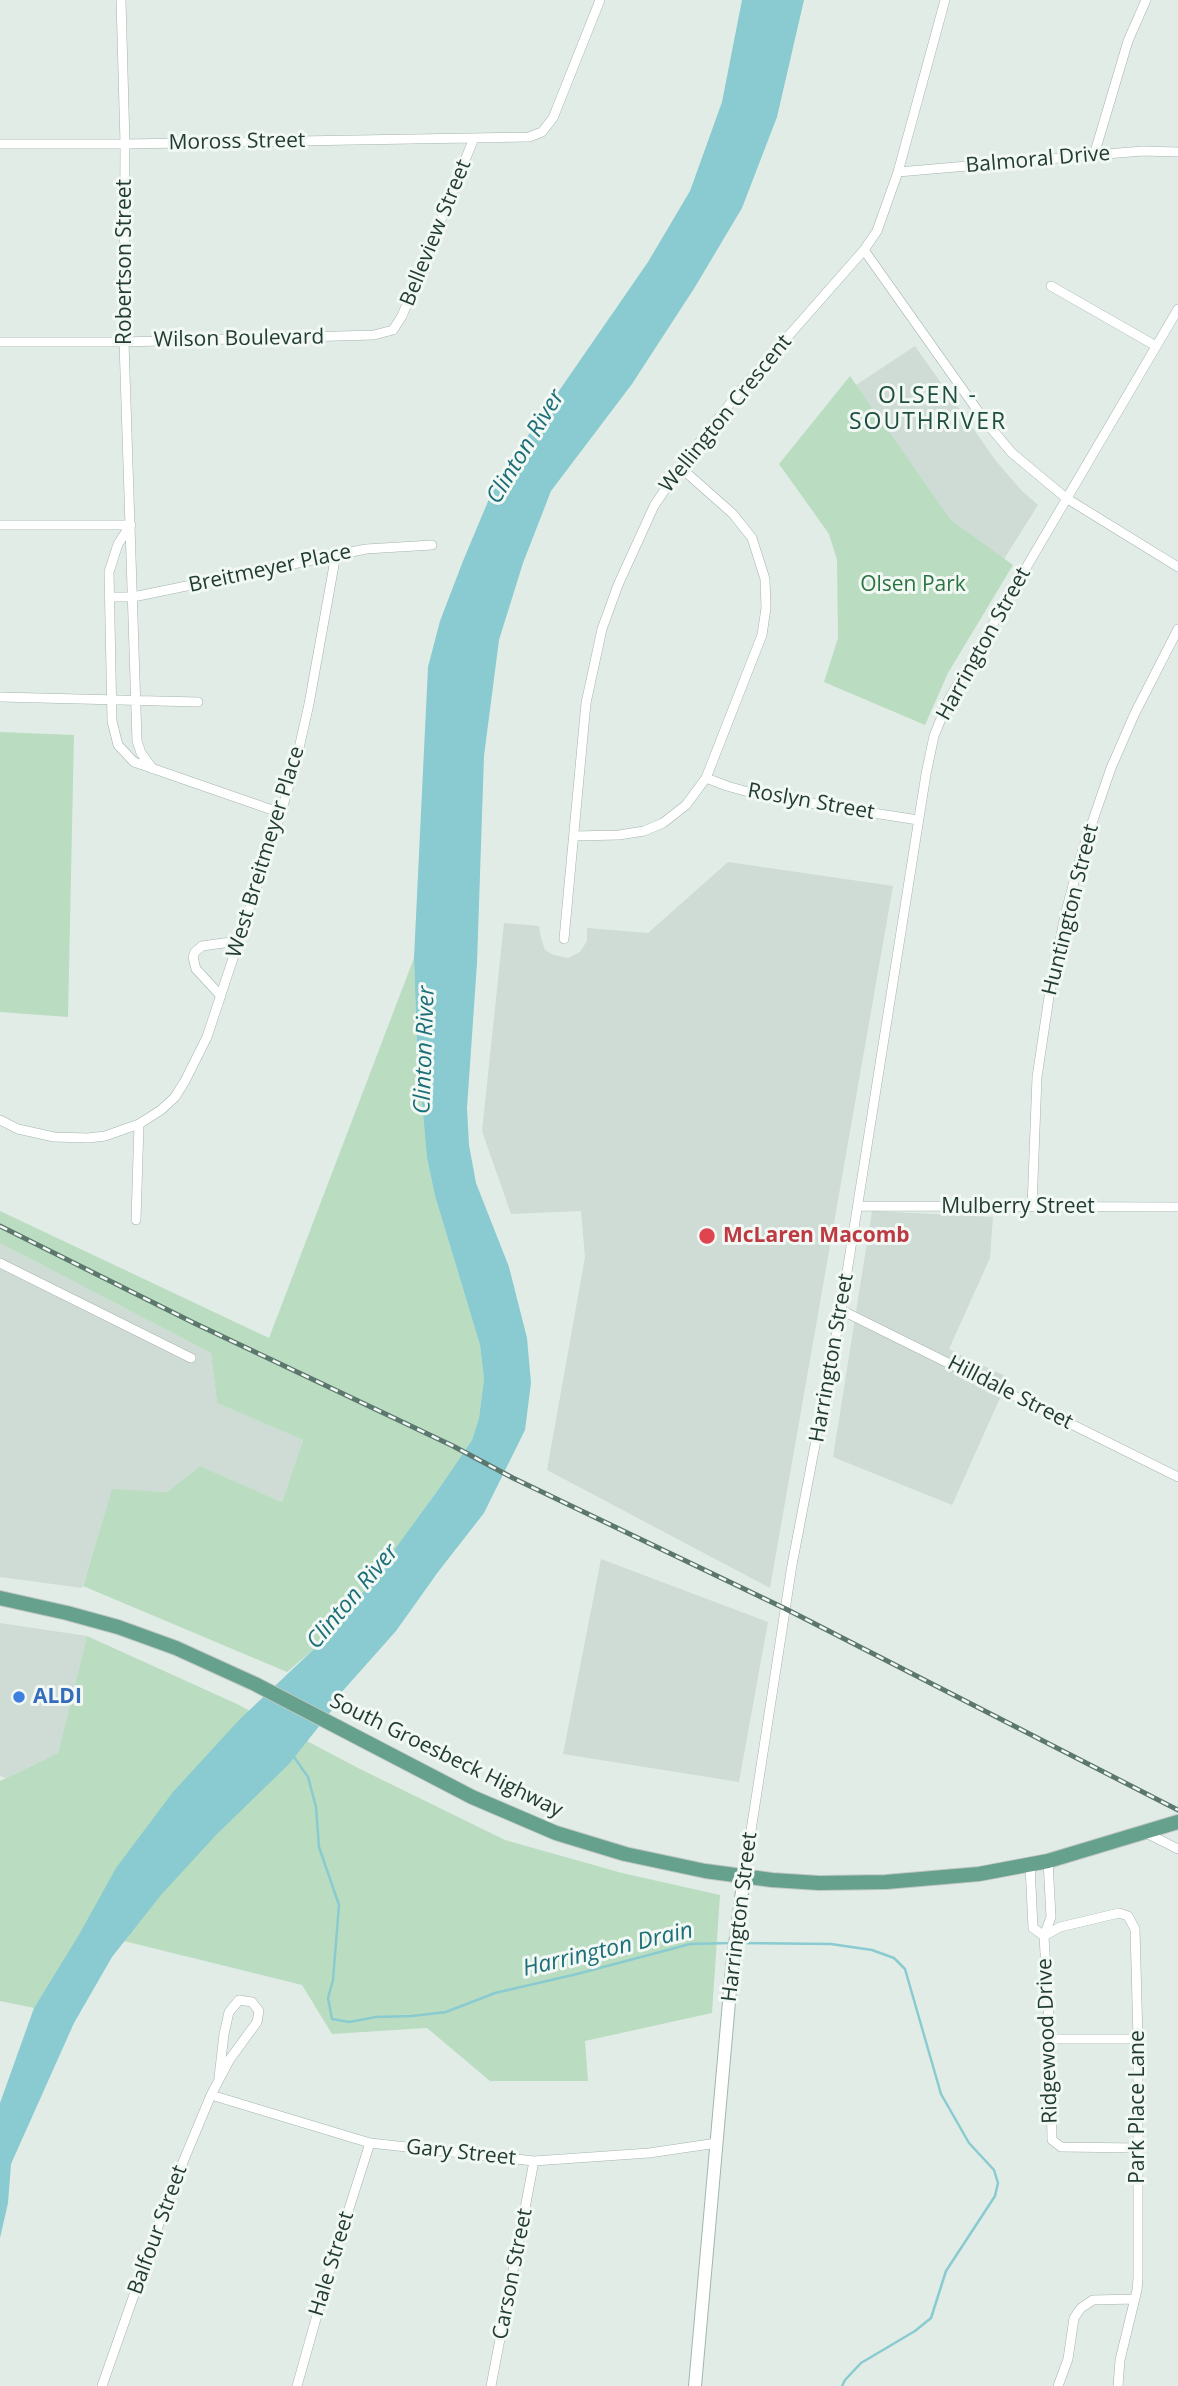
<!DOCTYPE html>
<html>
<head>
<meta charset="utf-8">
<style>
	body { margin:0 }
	canvas { display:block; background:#e1ece6 }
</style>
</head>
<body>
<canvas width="1178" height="2386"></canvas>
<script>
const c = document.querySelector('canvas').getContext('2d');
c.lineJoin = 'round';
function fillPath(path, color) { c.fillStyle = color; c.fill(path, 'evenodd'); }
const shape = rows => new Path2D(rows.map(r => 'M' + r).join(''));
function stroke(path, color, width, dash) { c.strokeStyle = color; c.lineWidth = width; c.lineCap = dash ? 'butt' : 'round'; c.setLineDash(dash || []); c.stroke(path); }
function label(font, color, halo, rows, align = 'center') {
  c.font = font + ' "Open Sans",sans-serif'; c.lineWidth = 6; c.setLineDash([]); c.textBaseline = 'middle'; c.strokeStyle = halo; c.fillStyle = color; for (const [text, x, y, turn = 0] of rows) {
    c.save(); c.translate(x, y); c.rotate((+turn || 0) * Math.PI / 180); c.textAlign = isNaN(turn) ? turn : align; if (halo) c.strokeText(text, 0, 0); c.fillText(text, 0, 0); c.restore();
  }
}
const built = shape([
	[915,346,996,461,1022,491,1038,505,1004,559,951,520,856,385],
	[728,862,893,886,770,1588,547,1470,585,1257,581,1211,511,1214,482,1131,504,923,539,926,541,938,545,950,554,955,568,958,580,952,587,941,587,928,648,933],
	[872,1211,993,1217,990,1258,949,1349,1009,1378,952,1505,833,1457],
	[0,1243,211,1353,217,1403,303,1440,282,1502,200,1466,167,1492,112,1490,82,1588,0,1577],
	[601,1559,768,1622,739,1782,563,1754],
	[0,1623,87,1636,58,1753,6,1778,0,1776]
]);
const green = shape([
	[850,376,951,520,1013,565,948,673,925,725,824,682,838,638,837,560,829,534,779,464],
	[0,732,74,735,68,1017,0,1012],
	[414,958,417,1048,427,1158,435,1196,480,1345,484,1379,479,1418,472,1440,438,1490,351,1609,315,1648,287,1672,83,1586,112,1489,167,1492,200,1466,282,1502,303,1440,217,1403,211,1353,0,1243,0,1211,269,1338],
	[87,1636,237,1704,360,1769,505,1840,622,1873,720,1895,712,2013,585,2041,588,2081,490,2081,427,2028,332,2034,302,1985,124,1941,81,1933,34,2008,0,2001,0,1781,58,1753]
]);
const water = shape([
	[742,0,804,0,777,117,742,208,695,287,632,384,551,491,523,563,499,640,484,756,477,963,467,1108,469,1145,476,1183,509,1267,527,1338,531,1383,525,1430,484,1513,438,1572,396,1631,340,1694,336,1705,289,1764,216,1835,161,1895,112,1957,74,2023,11,2164,8,2203,0,2238,0,2103,34,2008,80,1933,116,1868,173,1792,239,1720,315,1648,351,1609,438,1490,472,1440,479,1418,484,1379,480,1345,435,1196,427,1158,417,1048,414,958,428,667,440,621,463,561,489,499,505,469,648,262,690,191,722,102]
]);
const stream = shape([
	[294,1757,308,1777,316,1807,319,1847,339,1905,333,1980,328,1998,332,2019,349,2022,376,2017,412,2016,446,2012,495,1993,577,1974,690,1944,732,1943],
	[739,1943,831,1944,872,1950,894,1958,905,1969,941,2094,969,2143,994,2170,998,2183,995,2196,946,2271,931,2318,915,2331,861,2363,845,2380,842,2386]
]);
const street = shape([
	[121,0,125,144,124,342,137,741,141,753,153,769],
	[0,144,125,144,529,137,542,132,553,118,600,0],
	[1094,155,1128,41,1146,0],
	[898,172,1094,155,1143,151,1178,152],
	[864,250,985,421,1012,453,1066,498,1178,567],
	[1051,286,1156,346],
	[0,342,124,342,374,335,393,330,402,316,474,138],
	[0,525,131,525],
	[130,526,118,544,109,572,112,721,118,745,134,762,281,813],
	[109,597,133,597,366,549,432,545],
	[0,697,198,702],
	[706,778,727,786,759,795,918,820],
	[574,836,619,835,644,831,663,823,686,805,706,778,762,635,766,608,765,579,752,538,733,514,680,467],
	[564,939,586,703,602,629,618,585,654,506,680,467,740,391,864,250,877,231,898,172,945,0],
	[221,996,196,969,193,957,195,952,202,946,238,941],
	[0,1120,18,1129,54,1137,88,1138,105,1136,139,1124,161,1110,175,1097,185,1081,207,1037,281,813,297,757,309,704,336,554],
	[859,1206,1178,1207],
	[1032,1207,1037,1077,1049,997,1065,915,1082,852,1111,768,1135,713,1178,629],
	[136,1220,139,1124],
	[0,1263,191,1358],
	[841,1310,1178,1477],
	[1146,1833,1178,1849],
	[1048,1861,1051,1917,1044,1936,1050,2039,1052,2140,1061,2147,1138,2148],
	[1030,1865,1033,1928,1044,1936],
	[744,1876,792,1565,841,1310,926,774,934,736,949,699,1178,309],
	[1044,1936,1060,1927,1119,1913,1128,1916,1135,1929,1138,2039,1138,2278,1137,2290,1120,2360,1118,2386],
	[1050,2039,1138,2039],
	[211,2095,370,2143,534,2161,649,2153,717,2143],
	[102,2386,168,2198,211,2095,230,2059,257,2022,259,2011,252,2002,239,2000,229,2012,224,2034,219,2077],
	[297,2386,332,2262,370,2143],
	[491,2386,534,2161],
	[1058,2386,1068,2359,1074,2318,1081,2308,1093,2300,1135,2299]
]);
const secondary = shape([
	[695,2386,732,1968,744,1876]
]);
const primary = shape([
	[0,1598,67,1613,118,1627,176,1648,255,1684,472,1797,556,1833,625,1854,705,1871,772,1880,819,1883,886,1882,979,1874,1048,1861,1178,1822]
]);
const rail = shape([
	[0,1226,194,1323,453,1446,513,1478,786,1609,1178,1810]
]);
const markers = [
	[707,1236,9,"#e0444e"],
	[19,1697,7,"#3f7fe0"]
];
const streetNames = [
	["Moross Street",237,142,-1],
	["Balmoral Drive",1038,160,-5],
	["Belleview Street",436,233,-68],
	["Robertson Street",125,262,-90],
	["Wilson Boulevard",239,339,-1],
	["Wellington Crescent",726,414,-51],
	["Breitmeyer Place",270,569,-12],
	["Harrington Street",984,644,-61],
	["Roslyn Street",811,802,10],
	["West Breitmeyer Place",266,852,-73],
	["Huntington Street",1071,910,-76],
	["Mulberry Street",1018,1207],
	["Harrington Street",832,1358,-80],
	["Hilldale Street",1010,1393,27],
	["South Groesbeck Highway",446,1756,26],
	["Harrington Street",740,1917,-83],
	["Ridgewood Drive",1048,2041,-92],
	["Park Place Lane",1138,2107,-90],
	["Gary Street",461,2153,6],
	["Balfour Street",158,2230,-70],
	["Hale Street",332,2264,-73],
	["Carson Street",513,2274,-79]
];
const parkNames = [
	["Olsen Park",913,585]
];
const healthNames = [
	["McLaren Macomb",723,1236]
];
const shopNames = [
	["ALDI",33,1697]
];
const neighbourhoodNames = [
	["OLSEN -",928,396],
	["SOUTHRIVER",928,422]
];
const waterNames = [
	["Clinton River",526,447,-59],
	["Clinton River",425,1050,-88],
	["Clinton River",353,1597,-50],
	["Harrington Drain",608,1950,-13]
];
fillPath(built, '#cfdbd5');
fillPath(green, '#baddc1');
fillPath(water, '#89cbd0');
stroke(stream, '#89cbd0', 2.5);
stroke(street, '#a4b4ad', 10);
stroke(secondary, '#a0b7ad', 14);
stroke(primary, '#c1c8c6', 16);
stroke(street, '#fff', 9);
stroke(secondary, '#fff', 12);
stroke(primary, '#66a18d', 14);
stroke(rail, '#5c786e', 5);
stroke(rail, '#f2f8f4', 2.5, [8]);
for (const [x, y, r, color] of markers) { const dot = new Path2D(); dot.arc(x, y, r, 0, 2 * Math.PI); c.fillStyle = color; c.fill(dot); stroke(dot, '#f2f8f4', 2.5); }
label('21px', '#223c33', '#f2f8f4', streetNames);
label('21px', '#2c7342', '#f2f8f4', parkNames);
label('bold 21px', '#be3a42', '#f2f8f4', healthNames, 'left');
label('bold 21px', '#366cbe', '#f2f8f4', shopNames, 'left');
c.letterSpacing = '2px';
label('23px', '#1e4e3f', '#f2f8f4', neighbourhoodNames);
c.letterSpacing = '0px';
label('italic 23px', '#1c6f78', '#f2f8f4', waterNames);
</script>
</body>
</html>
